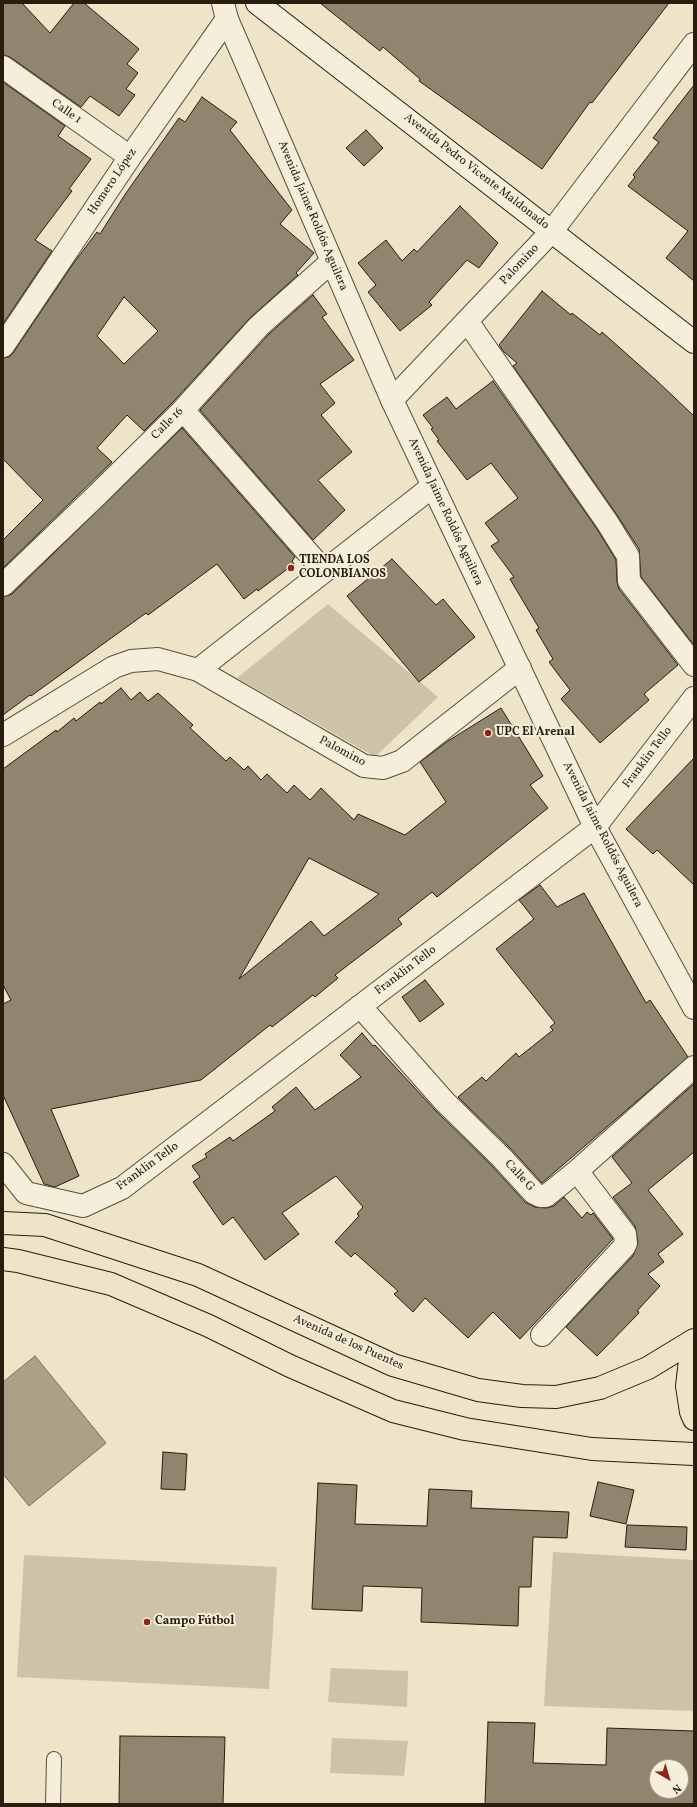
<!DOCTYPE html>
<html>
<head>
<meta charset="utf-8">
<style>
	body { margin:0 }
	#map { position:relative; width:697px; height:1807px; overflow:hidden; background:#eee5c8; font-family:Vollkorn,serif }
	canvas { display:block }
	.frame { position:absolute; inset:0; border:4px solid #2a1c0e; pointer-events:none }
	.north { position:absolute; left:649px; top:1759px; width:40px; height:40px; box-sizing:border-box; background:#f4eedb; border:1px solid #a39a89; border-radius:50%; rotate:142deg; font-size:11px; font-weight:700; line-height:16px; text-align:center; color:#2a1c0e }
	.north::after { content:''; display:block; margin:auto; width:14px; height:18px; background:#8f2418; clip-path:polygon(50% 0,100% 100%,50% 72%,0 100%) }
</style>
</head>
<body>
<div id="map">
<canvas width="697" height="1807"></canvas>
<div class="frame"></div>
<div class="north">N</div>
</div>
<script>
const c = document.querySelector('canvas').getContext('2d');
c.lineJoin = 'round';
function fillPath(path, color) { c.fillStyle = color; c.fill(path, 'evenodd'); }
const shape = rows => new Path2D(rows.map(r => 'M' + r).join(''));
function stroke(path, color, width, dash) { c.strokeStyle = color; c.lineWidth = width; c.lineCap = dash ? 'butt' : 'round'; c.setLineDash(dash || []); c.stroke(path); }
function label(font, color, halo, rows, align = 'center') {
  c.font = font + ' Vollkorn,serif'; c.lineWidth = 4; c.setLineDash([]); c.textBaseline = 'middle'; c.strokeStyle = halo; c.fillStyle = color; for (const [text, x, y, turn = 0] of rows) {
    c.save(); c.translate(x, y); c.rotate((+turn || 0) * Math.PI / 180); c.textAlign = isNaN(turn) ? turn : align; if (halo) c.strokeText(text, 0, 0); c.fillText(text, 0, 0); c.restore();
  }
}
const green = shape([
	[328,604,438,697,375,757,237,678],
	[553,1552,694,1560,694,1711,544,1706],
	[24,1555,277,1567,269,1689,17,1677],
	[331,1668,408,1671,407,1707,328,1702],
	[332,1738,408,1741,404,1776,330,1773]
]);
const water = shape([
	[35,1356,106,1443,29,1506,3,1474,3,1382,35,1356]
]);
const building = shape([
	[3,3,22,3,50,33,74,3,84,3,139,49,127,64,138,73,126,89,135,95,119,116,90,96,81,107,10,57,3,55,3,3],
	[320,3,669,3,592,103,590,102,542,169,419,81,420,79,383,47,380,51,320,3],
	[3,82,65,126,58,136,91,159,69,189,72,191,35,240,52,251,3,324,3,82],
	[694,85,694,281,666,258,688,231,628,186,635,177,633,175,659,142,653,138,694,85],
	[202,97,237,122,230,130,292,210,280,224,314,253,296,273,298,275,250,318,174,401,144,431,127,415,97,448,112,462,3,568,3,540,43,500,3,459,3,358,9,357,13,353,73,264,97,232,100,234,126,193,179,118,185,122,202,97],
	[124,297,158,331,124,364,97,336,124,297],
	[366,130,383,148,364,166,346,148,366,130],
	[460,206,498,243,479,268,467,260,429,302,432,305,400,331,368,292,376,285,358,263,386,240,402,261,414,249,417,252,460,206],
	[542,291,571,315,572,313,600,335,602,332,656,380,694,416,694,645,641,577,639,549,617,515,513,366,517,363,504,352,499,345,542,291],
	[313,295,327,314,322,317,354,360,320,384,335,403,321,415,352,452,318,480,345,510,313,540,200,410,268,335,313,295],
	[493,381,597,529,616,560,617,582,619,589,678,665,644,694,649,700,600,743,561,699,570,690,549,662,553,659,536,630,539,628,510,579,514,577,491,546,499,541,485,523,518,498,491,463,467,480,437,441,439,440,431,429,433,428,423,415,447,397,456,409,493,381],
	[182,428,295,557,292,561,294,564,258,591,257,589,244,599,217,564,148,615,146,613,31,696,30,695,3,715,3,597,12,594,182,428],
	[392,559,436,605,443,599,475,637,419,682,347,596,392,559],
	[121,688,131,700,140,692,148,701,158,693,193,725,190,728,226,761,230,757,244,770,248,766,261,780,267,774,287,793,294,785,310,800,321,788,354,820,358,814,405,835,446,802,420,762,448,741,501,708,543,776,530,785,548,808,437,897,432,892,398,919,402,924,335,975,338,978,315,997,313,995,272,1027,270,1025,201,1080,51,1109,79,1176,55,1187,44,1184,3,1095,3,1004,11,1000,3,985,3,769,56,730,57,732,74,718,76,721,100,702,101,704,121,688],
	[309,858,379,894,324,936,311,921,239,979,309,858],
	[694,758,694,885,657,850,653,854,626,829,694,758],
	[540,885,557,907,584,893,646,1003,650,1000,688,1057,542,1183,511,1149,458,1097,482,1077,486,1081,516,1053,519,1057,553,1030,550,1027,555,1023,496,949,534,919,519,900,540,885],
	[425,980,444,1004,420,1022,402,997,425,980],
	[362,1033,373,1046,375,1045,435,1110,493,1167,525,1202,535,1207,546,1208,554,1206,564,1197,582,1218,587,1212,591,1215,593,1213,613,1239,520,1339,493,1312,468,1338,425,1298,413,1312,394,1294,398,1291,355,1253,351,1257,335,1242,359,1216,357,1214,363,1207,336,1176,282,1213,299,1234,265,1260,233,1217,223,1225,193,1182,200,1177,192,1166,207,1157,205,1154,230,1137,233,1141,275,1111,272,1107,296,1087,315,1110,361,1077,340,1055,362,1033],
	[694,1084,694,1152,648,1190,683,1234,658,1254,664,1262,648,1274,660,1286,637,1311,639,1312,638,1314,597,1356,566,1327,633,1256,638,1242,635,1226,613,1197,632,1183,612,1157,694,1084],
	[163,1452,187,1454,185,1490,161,1489,163,1452],
	[598,1482,634,1490,626,1524,590,1516,598,1482],
	[318,1483,357,1485,355,1524,427,1526,429,1489,472,1491,471,1508,569,1512,567,1538,533,1537,531,1587,519,1587,518,1626,421,1622,422,1588,363,1586,362,1611,312,1609,318,1483],
	[627,1525,687,1527,686,1550,625,1547,627,1525],
	[488,1722,535,1723,533,1763,606,1765,607,1728,694,1731,694,1804,485,1804,488,1722],
	[657,1767,681,1767,681,1791,657,1791,657,1767],
	[120,1736,225,1737,223,1804,119,1804,120,1736]
]);
const service = shape([
	[53,1804,54,1759]
]);
const minor = shape([
	[3,67,130,157],
	[467,321,607,522,628,556,629,581,694,665],
	[3,346,130,157,227,19],
	[392,400,552,231,694,44],
	[183,410,324,571],
	[3,585,97,495,183,410,259,326,331,262],
	[198,670,433,486],
	[3,735,114,667,131,661,158,659,198,670,364,766,383,768,402,761,520,668],
	[360,1006,444,1101,502,1158,534,1193,540,1196,546,1196,577,1171,694,1067],
	[3,1164,26,1193,83,1206,122,1188,595,827,694,698],
	[542,1335,624,1247,626,1243,625,1234,577,1171]
]);
const tertiary = shape([
	[223,3,227,19,392,400,595,827,694,1008]
]);
const secondary = shape([
	[257,3,694,342]
]);
const primary = shape([
	[3,1223,45,1225,198,1275,393,1365,478,1390,522,1396,556,1397,600,1388,648,1368,694,1340],
	[3,1259,18,1261,111,1284,209,1326,290,1366,393,1411,465,1429,592,1449,694,1454],
	[694,1352,690,1360,687,1386,691,1412,694,1419]
]);
const markers = [
	[291,568,4,"#8f2418"],
	[488,733,4,"#8f2418"],
	[147,1622,4,"#8f2418"]
];
const streetNames = [
	["Calle 1",66,112,35],
	["Avenida Pedro Vicente Maldonado",476,172,38],
	["Homero López",113,182,-56],
	["Avenida Jaime Roldós Aguilera",312,216,67],
	["Palomino",520,265,-47],
	["Calle 16",168,424,-45],
	["Avenida Jaime Roldós Aguilera",445,512,65],
	["Palomino",342,752,28],
	["Franklin Tello",648,758,-53],
	["Avenida Jaime Roldós Aguilera",602,835,63],
	["Franklin Tello",406,971,-37],
	["Franklin Tello",148,1167,-36],
	["Calle G",519,1176,47],
	["Avenida de los Puentes",348,1343,24]
];
const poiNames = [
	["TIENDA LOS",299,561],
	["COLONBIANOS",299,575],
	["UPC El Arenal",496,733],
	["Campo Fútbol",155,1622]
];
fillPath(green, '#cdc3a8');
fillPath(water, '#aba189');
stroke(water, '#776c58', 1);
fillPath(building, '#90856f');
stroke(building, '#2a1c0e', 1);
stroke(service, '#5b4e3c', 16);
stroke(minor, '#5b4e3c', 24);
stroke(tertiary, '#5b4e3c', 24);
stroke(secondary, '#2a1c0e', 24);
stroke(primary, '#2a1c0e', 24);
stroke(service, '#f4eedb', 14);
stroke(minor, '#f4eedb', 22);
stroke(tertiary, '#f4eedb', 22);
stroke(secondary, '#f4eedb', 22);
stroke(primary, '#eee5c8', 22);
for (const [x, y, r, color] of markers) { const dot = new Path2D(); dot.arc(x, y, r, 0, 2 * Math.PI); c.fillStyle = color; c.fill(dot); stroke(dot, '#f4eedb', 1.5); }
label('12px', '#2a1c0e', '#f4eedb', streetNames);
label('bold 12px', '#2a1c0e', '#f4eedb', poiNames, 'left');
</script>
</body>
</html>
